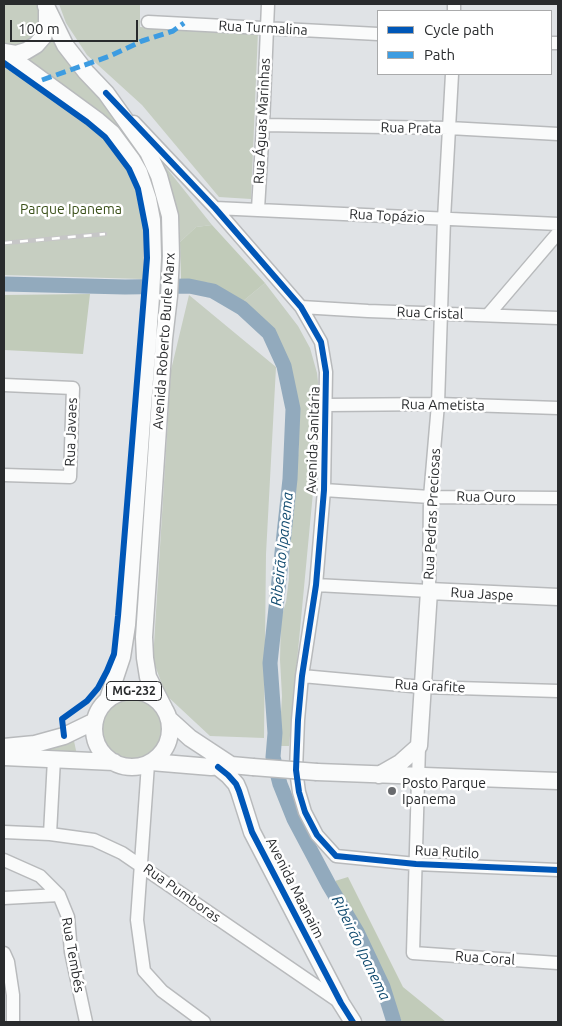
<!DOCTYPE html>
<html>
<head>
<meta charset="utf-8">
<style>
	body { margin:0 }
	#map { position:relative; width:562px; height:1026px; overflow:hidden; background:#e0e3e6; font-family:Ubuntu,sans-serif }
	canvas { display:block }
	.frame { position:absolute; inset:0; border:5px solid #292b2d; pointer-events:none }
	.legend { position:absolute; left:377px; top:10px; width:175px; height:65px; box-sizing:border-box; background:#fff; border:1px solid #a9aaab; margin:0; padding:6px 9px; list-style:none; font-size:15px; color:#292b2d }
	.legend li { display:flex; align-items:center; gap:10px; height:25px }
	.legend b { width:25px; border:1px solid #a9aaab }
	.scale { position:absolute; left:10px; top:20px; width:128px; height:22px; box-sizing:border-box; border:2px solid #292b2d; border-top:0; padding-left:6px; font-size:15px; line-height:18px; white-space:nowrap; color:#292b2d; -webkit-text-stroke:4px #fff; paint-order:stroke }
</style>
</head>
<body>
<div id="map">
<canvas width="562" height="1026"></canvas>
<div class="frame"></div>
<ul class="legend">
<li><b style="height:6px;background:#0057b8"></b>Cycle path</li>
<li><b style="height:6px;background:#3d9ce1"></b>Path</li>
</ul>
<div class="scale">100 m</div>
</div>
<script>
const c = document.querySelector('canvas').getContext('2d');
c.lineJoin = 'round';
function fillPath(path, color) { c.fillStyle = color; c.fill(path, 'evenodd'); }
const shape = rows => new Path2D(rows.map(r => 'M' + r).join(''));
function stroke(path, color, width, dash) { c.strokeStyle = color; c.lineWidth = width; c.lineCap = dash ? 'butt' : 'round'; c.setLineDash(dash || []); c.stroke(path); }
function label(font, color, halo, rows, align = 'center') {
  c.font = font + ' Ubuntu,sans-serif'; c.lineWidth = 5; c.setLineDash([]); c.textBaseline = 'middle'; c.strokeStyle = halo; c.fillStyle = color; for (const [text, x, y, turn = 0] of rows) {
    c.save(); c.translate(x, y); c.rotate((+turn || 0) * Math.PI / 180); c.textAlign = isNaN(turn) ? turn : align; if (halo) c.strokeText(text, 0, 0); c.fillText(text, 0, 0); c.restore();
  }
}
const green = shape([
	[4,4,40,4,44,18,36,37,18,46,4,44],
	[59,4,140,4,140,27,258,31,251,199,219,197,142,105,87,55,66,23],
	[50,27,112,109,148,166,164,218,166,266,160,266,143,169,16,55],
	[4,66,86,124,103,139,127,170,135,190,144,230,143,279,4,275],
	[153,151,212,225,196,227,180,242,179,220,174,198,165,175],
	[265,283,298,326,310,348,317,373,320,400,319,429,289,746,279,746,282,696,280,660,281,618,286,602,289,578,289,560,299,444,299,421,289,366,280,342,270,326,257,313,242,302],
	[189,295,276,367,266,554,264,738,210,736,166,695,153,660,171,370],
	'100 731a32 32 0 1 1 64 0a32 32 0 1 1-64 0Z',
	[75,734,74,741,77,755,28,752]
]);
const forest = shape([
	[212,225,265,283,242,302,210,283,181,279,180,242,196,227],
	[90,294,83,354,4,350,4,295],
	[348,877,403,987,446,1022,402,1022,335,881]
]);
const river = shape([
	[4,284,125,287,189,286,213,291,242,308,269,333,284,366,293,409,290,479,270,663,275,733,273,757,280,784,294,819,329,885,357,932,383,987,394,1022]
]);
const minor = shape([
	[454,11,454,4],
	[148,22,378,34],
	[551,43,558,43],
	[134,122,215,208,301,307,321,342,326,372,324,490,316,585,302,676,298,720,296,770,299,792,305,812,317,835,336,856,416,864,558,870],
	[263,125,449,128,558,134],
	[215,208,558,224],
	[258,209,263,125,268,4],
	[301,307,368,311,558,318],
	[488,315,558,233],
	[4,385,73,388,70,477,4,475],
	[327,405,438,404,558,408],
	[324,490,430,497,558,498],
	[316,585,429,591,430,497,438,404,444,219,452,74],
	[302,676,423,687,558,691],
	[419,746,413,953,558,963],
	[148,764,137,920,144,971,162,991,204,1022],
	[4,832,50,834,94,840,122,853,341,1003],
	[50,834,54,759],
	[4,860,40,876,59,895,68,917,71,952,86,1022],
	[4,898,59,895],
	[4,953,8,962,13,995,13,1022]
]);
const major = shape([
	[46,6,65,45,86,72,106,93,148,152,159,176,170,216,171,256,169,296,164,339,144,637,145,658,148,677,164,708],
	[4,52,16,54,26,51,36,45,43,37,47,27,47,11],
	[5,53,98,121,112,133,132,160,139,172,148,199,152,220,153,257,151,297,127,625,122,657,108,699],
	'94 729a38 38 0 1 1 76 0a38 38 0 1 1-76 0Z',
	[169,719,190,738,231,765],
	[4,747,35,744,64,736,95,721],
	[4,757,114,762],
	[151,762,211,767,231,765,253,767],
	[218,767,228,775,236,784,239,791,252,832,341,1003,353,1022],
	[317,772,558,781],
	[379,775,400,763,419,746,429,591,558,597]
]);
const rail = shape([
	[4,243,105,234]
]);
const majorBridge = shape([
	[253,767,317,772]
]);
const quiet = shape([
	[42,80,110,56,142,41,173,31,184,23]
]);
const cycleway = shape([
	[4,63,87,122,105,137,129,169,138,189,146,230,147,258,118,616,114,654,107,671,98,688,87,701,62,719,64,736],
	[106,93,215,208,301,307,321,342,326,372,324,490,316,585,302,676,298,720,296,770,299,792,305,812,317,835,336,856,416,864,558,870],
	[218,767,228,775,236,784,239,791,252,832,341,1003,353,1022]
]);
const markers = [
	[392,791,5,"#696b6e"]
];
const shields = [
	[134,691,55]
];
const shieldNames = [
	["MG-232",134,691]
];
const streetNames = [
	["Rua Turmalina",263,28,3],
	["Rua Águas Marinhas",262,121,-87],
	["Rua Prata",411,128,1],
	["Rua Topázio",387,216,3],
	["Rua Cristal",430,313,2],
	["Avenida Roberto Burle Marx",164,341,-86],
	["Rua Ametista",443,405,1],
	["Rua Javaes",71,432,-88],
	["Avenida Sanitária",313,440,-88],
	["Rua Ouro",486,497,1],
	["Rua Pedras Preciosas",432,514,-87],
	["Rua Jaspe",482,594,3],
	["Rua Grafite",430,686,3],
	["Rua Rutilo",447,852,3],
	["Avenida Maanaim",295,888,63],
	["Rua Pumboras",182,893,35],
	["Rua Tembés",73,955,80],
	["Rua Coral",485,958,4]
];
const parkNames = [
	["Parque Ipanema",71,209]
];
const poiNames = [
	["Posto Parque",402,783],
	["Ipanema",402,799]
];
const waterNames = [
	["Ribeirão Ipanema",282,549,-84],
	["Ribeirão Ipanema",361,948,64]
];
fillPath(green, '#c6cec1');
fillPath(forest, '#c1cbb9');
stroke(river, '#92aabd', 15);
stroke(minor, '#b8babc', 15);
stroke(major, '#b8babc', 19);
stroke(minor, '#fafbfb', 12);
stroke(major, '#fafbfb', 16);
stroke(rail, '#c6c6c7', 4.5);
stroke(rail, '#fff', 2.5, [8]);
stroke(majorBridge, '#b8babc', 19, []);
stroke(majorBridge, '#fafbfb', 16);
stroke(quiet, '#3d9ce1', 5, [10, 5]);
stroke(cycleway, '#0057b8', 6);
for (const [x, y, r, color] of markers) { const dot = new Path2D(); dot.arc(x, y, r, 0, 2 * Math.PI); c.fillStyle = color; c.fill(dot); stroke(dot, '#fff', 2); }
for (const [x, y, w] of shields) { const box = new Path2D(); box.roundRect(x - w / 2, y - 9.5, w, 19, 4); c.fillStyle = '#fff'; c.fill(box); stroke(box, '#292b2d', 1); }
label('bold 12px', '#292b2d', null, shieldNames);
label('14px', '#292b2d', '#fff', streetNames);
label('14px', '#3a5019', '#fff', parkNames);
label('14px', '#292b2d', '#fff', poiNames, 'left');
label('italic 15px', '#114b6f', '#fff', waterNames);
</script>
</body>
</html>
